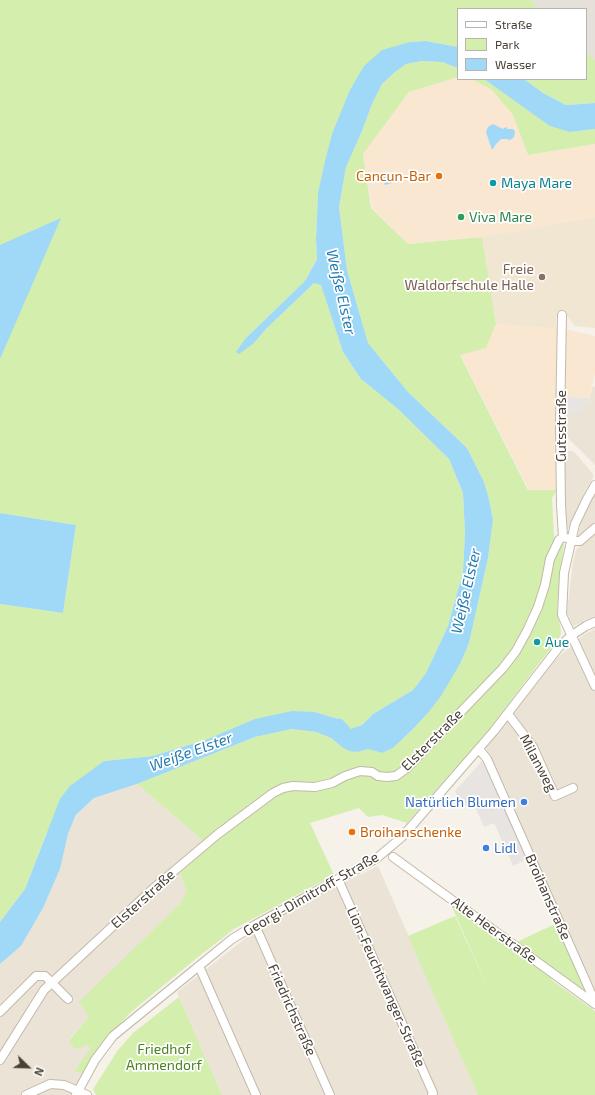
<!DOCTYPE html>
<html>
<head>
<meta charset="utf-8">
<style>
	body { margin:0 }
	#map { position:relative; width:595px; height:1095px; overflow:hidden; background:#f6f1e9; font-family:"Exo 2",sans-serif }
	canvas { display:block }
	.legend { position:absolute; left:457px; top:8px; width:130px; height:72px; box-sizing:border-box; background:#fff; border:1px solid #b7b3af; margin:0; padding:5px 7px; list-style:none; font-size:12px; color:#4a4136 }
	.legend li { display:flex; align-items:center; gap:8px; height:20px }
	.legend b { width:20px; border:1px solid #b7b3af }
	.north { position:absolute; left:8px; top:1047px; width:40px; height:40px; -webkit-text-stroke:3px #fff; paint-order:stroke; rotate:113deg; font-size:11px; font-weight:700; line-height:16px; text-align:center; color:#4a4136 }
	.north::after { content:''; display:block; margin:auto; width:14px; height:18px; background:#4a4136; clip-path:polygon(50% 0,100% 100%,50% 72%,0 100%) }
</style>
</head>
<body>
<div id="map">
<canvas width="595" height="1095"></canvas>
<ul class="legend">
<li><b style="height:5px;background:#fff"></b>Straße</li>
<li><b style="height:11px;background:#d4eeae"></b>Park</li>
<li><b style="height:11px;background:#a0d8f8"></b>Wasser</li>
</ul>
<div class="north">N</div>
</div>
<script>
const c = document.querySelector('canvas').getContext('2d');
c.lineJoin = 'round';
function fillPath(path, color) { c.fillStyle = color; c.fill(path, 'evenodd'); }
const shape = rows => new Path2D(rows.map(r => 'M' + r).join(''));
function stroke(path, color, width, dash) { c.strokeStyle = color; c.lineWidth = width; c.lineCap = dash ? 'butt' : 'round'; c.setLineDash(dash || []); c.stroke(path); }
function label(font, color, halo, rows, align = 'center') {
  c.font = font + ' "Exo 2",sans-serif'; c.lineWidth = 3.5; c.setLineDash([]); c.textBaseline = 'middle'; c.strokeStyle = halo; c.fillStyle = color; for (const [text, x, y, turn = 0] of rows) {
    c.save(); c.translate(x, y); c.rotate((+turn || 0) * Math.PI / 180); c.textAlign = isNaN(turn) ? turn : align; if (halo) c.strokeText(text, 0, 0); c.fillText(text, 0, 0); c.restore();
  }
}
const residential = shape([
	[593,386,595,387,595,465,569,439,565,433,564,424,564,413,580,412,588,403],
	[569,451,573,451,577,455,593,474,593,478,585,491,569,528,565,527,563,454],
	[595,493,595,526,582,538,578,536,582,518],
	[595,531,595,617,573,626,567,613,573,562,576,550],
	[595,629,595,995,486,748,556,659,583,635],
	[137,784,202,840,190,864,180,873,188,891,180,904,89,1017,69,1039,75,1050,86,1045,91,1048,74,1071,85,1074,82,1076,71,1095,0,1095,0,964,21,946,43,908,60,869,68,834,77,815,94,798],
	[378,866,478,1095,222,1095,177,992,255,931,341,884]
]);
const commercial = shape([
	[458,77,458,79,472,79,492,90,513,115,528,155,595,144,595,217,482,237,408,244,372,208,363,154,409,92],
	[496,324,549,328,556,327,595,336,595,374,589,398,557,397,557,490,529,490,460,354,486,348]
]);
const industrial = shape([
	[531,0,595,0,595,60,586,52,586,9,539,9]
]);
const education = shape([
	[595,217,595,328,575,326,567,316,556,317,556,327,549,328,496,324,482,237]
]);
const green = shape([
	[0,0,531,0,539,9,458,9,458,47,425,41,410,42,332,134,318,193,316,239,317,258,305,281,246,338,254,343,266,329,314,283,321,284,343,352,361,379,398,409,449,459,463,493,465,533,463,572,448,626,426,673,413,690,373,714,362,725,351,730,342,719,335,718,315,712,208,739,153,756,104,761,46,834,25,889,0,922,0,604,63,613,76,525,0,513],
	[586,52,595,60,595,103,566,105,543,93,524,79,586,79],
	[422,61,442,62,458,68,458,77,409,92,363,154,371,208,408,244,482,237,496,324,486,348,460,355,528,490,557,490,552,498,554,537,564,544,559,582,557,610,561,631,560,637,539,663,493,725,407,823,382,815,368,817,359,808,310,823,334,875,234,929,198,957,131,1012,111,1034,85,1074,74,1071,91,1048,86,1045,75,1050,69,1040,89,1017,79,1002,180,904,187,891,180,873,190,864,202,840,137,784,255,737,292,729,316,732,331,738,342,747,358,752,368,749,382,753,393,748,413,729,427,714,461,662,469,643,488,558,493,520,489,499,484,482,467,448,408,392,368,343,347,270,339,207,346,167,362,131,372,104,382,84,395,72,406,64],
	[472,79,485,80,512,98,570,132,595,129,595,144,528,155,513,115,492,90],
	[451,905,550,975,553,981,595,1011,595,1095,478,1095,408,936,455,916,497,1008],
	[557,923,584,990,517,942],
	[179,997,222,1095,96,1095,93,1089,118,1050,133,1033]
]);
const parking = shape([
	[564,397,589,398,588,403,585,408,580,413,564,413],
	[482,761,528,859,513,866,494,823,484,827,473,802,462,807,455,791]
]);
const water = shape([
	[425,41,458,47,458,68,442,62,422,61,406,64,395,72,382,84,372,104,362,131,346,167,339,207,347,270,368,343,408,392,467,448,484,482,489,499,493,520,488,558,469,643,461,662,441,696,427,714,413,729,393,748,382,753,368,749,358,752,349,751,342,747,331,738,316,732,292,729,255,737,137,784,94,798,76,815,68,834,60,869,43,908,21,946,0,964,0,922,25,889,60,799,70,786,104,761,153,756,208,739,255,719,292,711,315,712,335,718,342,719,351,729,362,725,373,714,413,690,426,673,448,626,463,572,465,533,463,493,449,459,398,409,361,379,343,352,321,285,314,283,266,329,254,343,239,354,236,352,246,338,305,281,317,259,316,239,318,193,325,161,332,134,350,90,364,66,382,50,410,42],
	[484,79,524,79,543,93,566,105,595,103,595,129,570,132,550,126],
	[493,124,503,129,504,128,507,127,507,129,513,129,515,131,514,137,512,139,509,140,507,139,501,139,496,144,492,150,486,132,488,127],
	[385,173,397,174,399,176,399,181,385,185,382,179,382,176],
	[61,218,0,359,0,245],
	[0,513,76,525,63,613,0,604]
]);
const minor = shape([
	[562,315,560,423,561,505,563,537],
	[595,485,587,499,575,524,564,573,562,615,595,686],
	[508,714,533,747,555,796,573,788],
	[479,749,487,759,595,1002],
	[393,857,595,1004],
	[338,879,433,1093,432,1095],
	[255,925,330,1095],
	[199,966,256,1095],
	[0,1012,36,976,45,976,68,999],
	[0,1060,44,990,155,887,218,834,273,793,283,788,293,786,315,787,332,783,345,776,360,771,372,772,378,776,387,777,396,776,407,768,503,668,516,651,527,631,538,607,545,585,550,559,559,540,563,537,576,541,580,541,595,528],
	[26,1095,50,1084,64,1085,87,1095],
	[76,1095,95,1060,113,1036,199,966,232,939,255,925,377,858,402,837,494,731,559,647,572,635,586,626,595,622]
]);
const markers = [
	[439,176,4,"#e8710a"],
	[493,183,4,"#0f9aa8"],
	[461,217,4,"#2e9e5b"],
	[542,277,4,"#8d6e63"],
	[537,642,4,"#0f9aa8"],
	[524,802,4,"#3f7fe0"],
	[352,832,4,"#e8710a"],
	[486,848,4,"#3f7fe0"]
];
const foodNames = [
	["Cancun-Bar",431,176],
	["Broihanschenke",360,832,"left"]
];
const cultureNames = [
	["Maya Mare",501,183],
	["Aue",545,642]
];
const leisureNames = [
	["Viva Mare",469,217]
];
const educationNames = [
	["Freie",534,269],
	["Waldorfschule Halle",534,285]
];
const streetNames = [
	["Gutsstraße",561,426,-90],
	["Elsterstraße",432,740,-45],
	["Milanweg",538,763,62],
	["Georgi-Dimitroff-Straße",311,894,-30],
	["Broihanstraße",548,897,66],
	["Elsterstraße",143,899,-42],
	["Alte Heerstraße",494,930,36],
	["Lion-Feuchtwanger-Straße",386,987,66],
	["Friedrichstraße",292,1010,66]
];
const shopNames = [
	["Natürlich Blumen",516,802],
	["Lidl",494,848,"left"]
];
const parkNames = [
	["Friedhof",164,1049],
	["Ammendorf",164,1065]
];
const waterNames = [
	["Weiße Elster",341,292,77],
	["Weiße Elster",466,591,-77],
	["Weiße Elster",191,752,-20]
];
fillPath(residential, '#eae3d6');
fillPath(commercial, '#f9e7d2');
fillPath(industrial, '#e5e0da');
fillPath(education, '#f0e6d1');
fillPath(green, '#d4eeae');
fillPath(parking, '#e7e4e1');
fillPath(water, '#a0d8f8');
stroke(minor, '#c2b9aa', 10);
stroke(minor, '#fff', 8);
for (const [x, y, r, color] of markers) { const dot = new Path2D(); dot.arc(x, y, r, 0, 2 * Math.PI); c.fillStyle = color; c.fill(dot); stroke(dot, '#fff', 1.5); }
label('14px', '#c56008', '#fff', foodNames, 'right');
label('14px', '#0d838f', '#fff', cultureNames, 'left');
label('14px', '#27864d', '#fff', leisureNames, 'left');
label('14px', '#785e54', '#fff', educationNames, 'right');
label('14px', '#4a4136', '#fff', streetNames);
label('14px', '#366cbe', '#fff', shopNames, 'right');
label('14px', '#4c8322', '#fff', parkNames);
label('italic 15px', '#217cb0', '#fff', waterNames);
</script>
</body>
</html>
